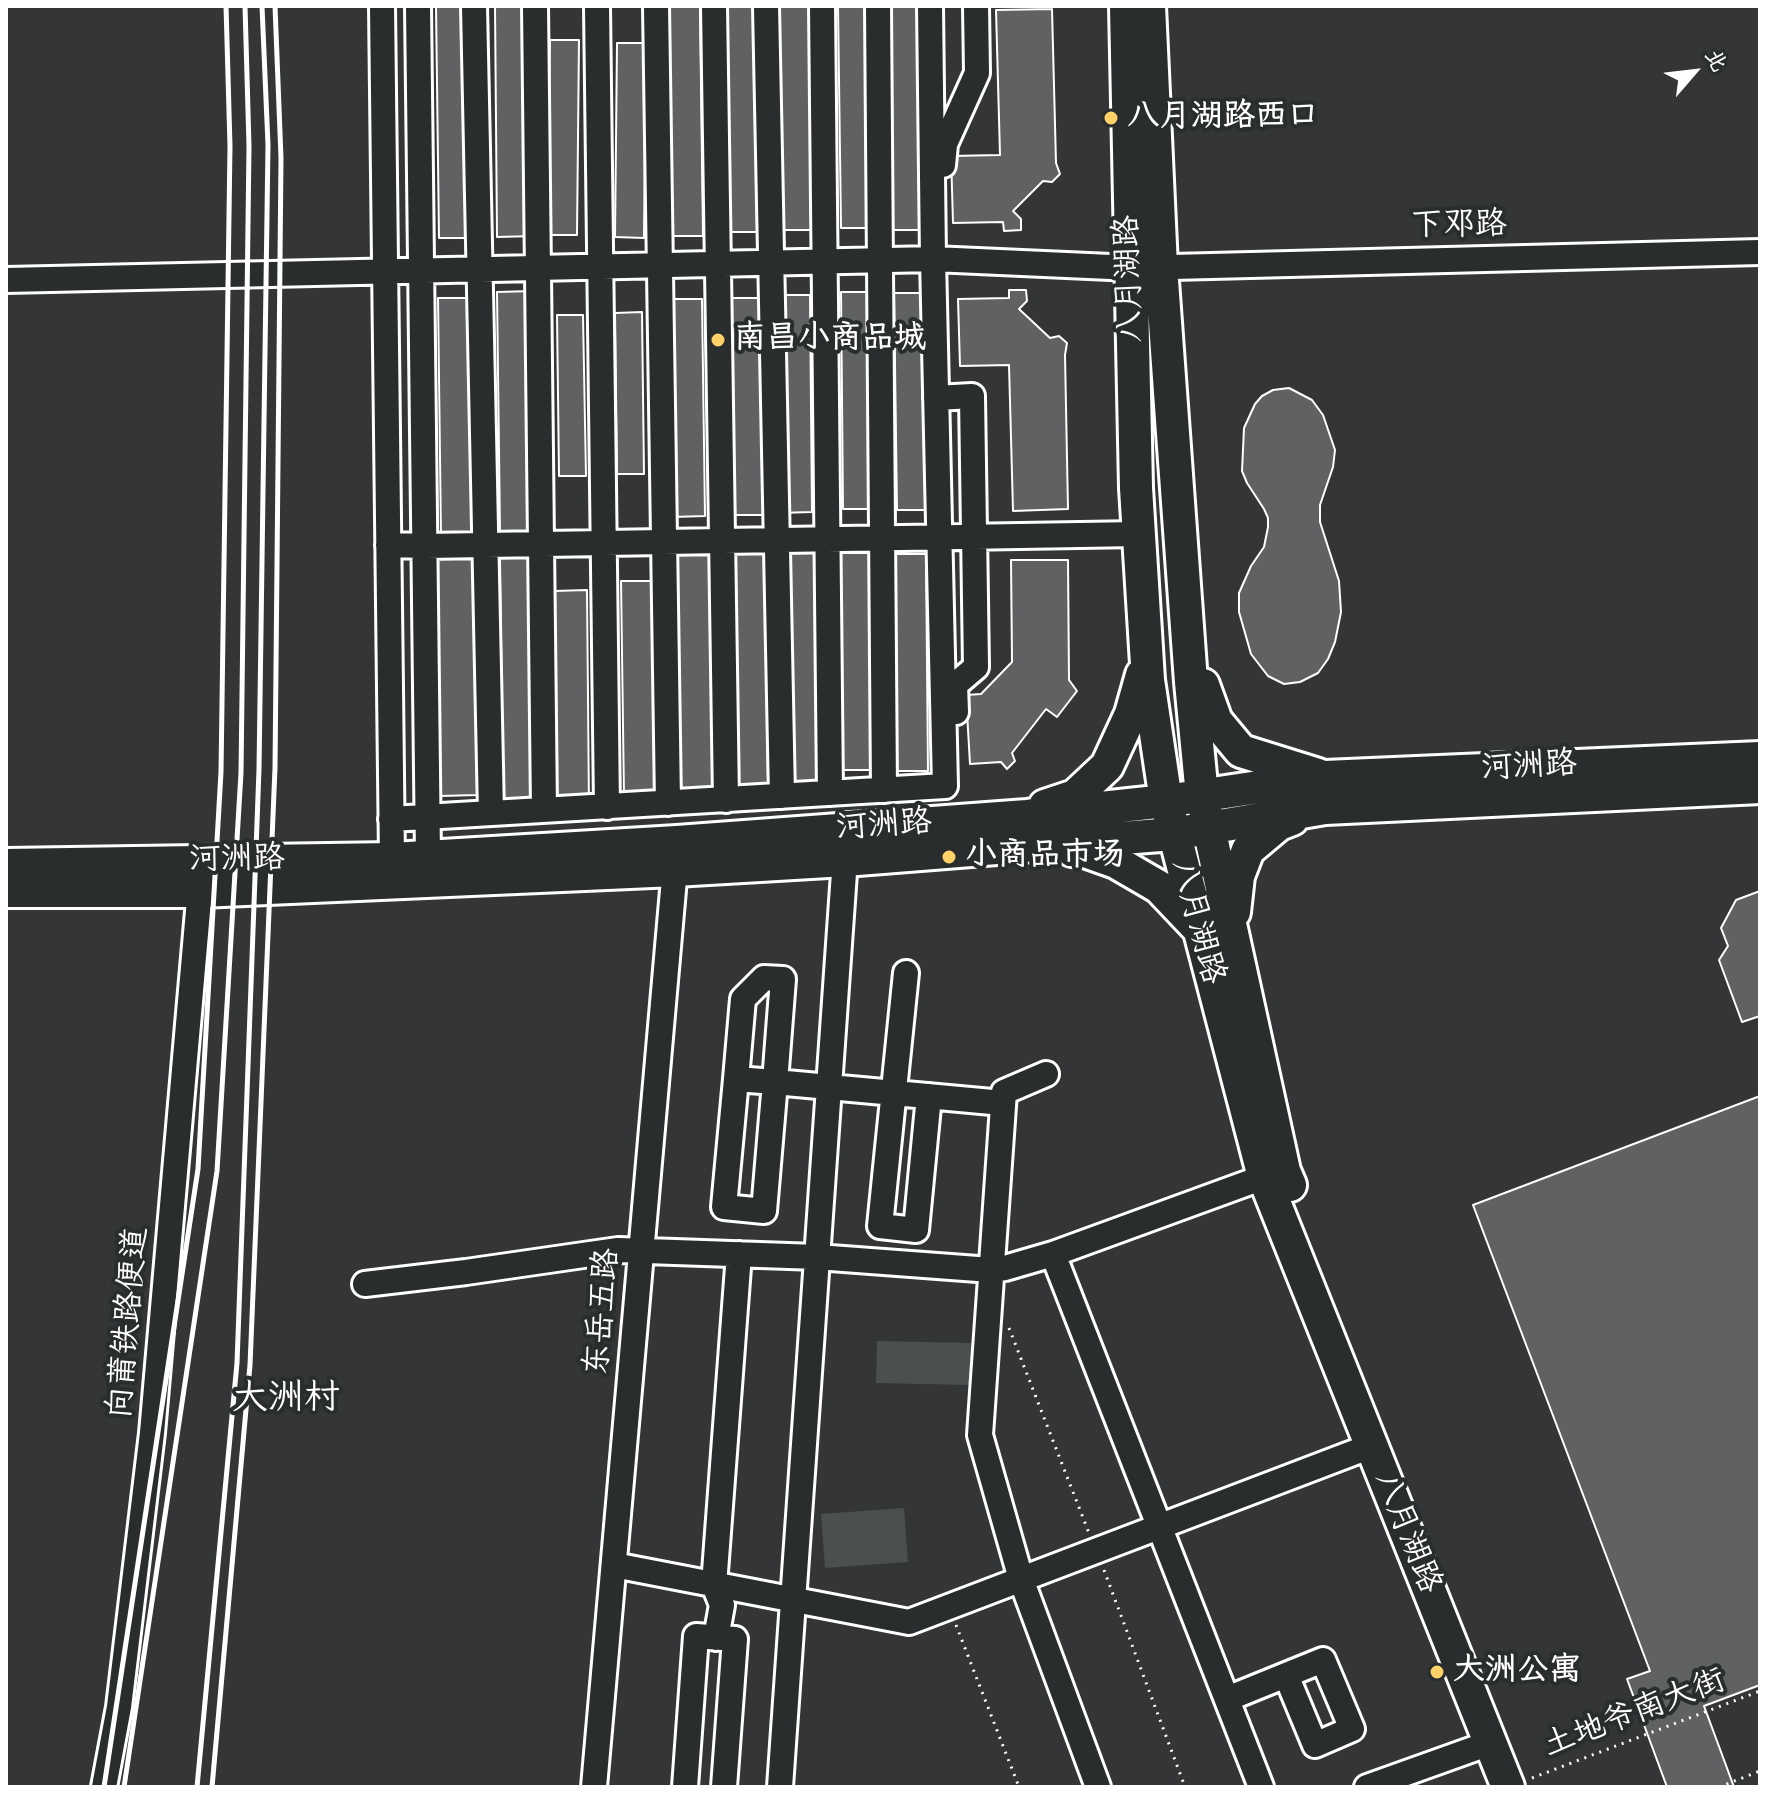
<!DOCTYPE html>
<html>
<head>
<meta charset="utf-8">
<style>
	body { margin:0 }
	#map { position:relative; width:1766px; height:1793px; overflow:hidden; background:#333536; font-family:Mynerve,"LXGW WenKai TC",sans-serif }
	canvas { display:block }
	.frame { position:absolute; inset:0; border:8px solid #fff; pointer-events:none }
	.north { position:absolute; left:1654px; top:32px; width:80px; height:80px; -webkit-text-stroke:6px #2a2d2e; paint-order:stroke; rotate:62deg; font-size:22px; font-weight:700; line-height:32px; text-align:center; color:#fff }
	.north::after { content:''; display:block; margin:auto; width:28px; height:36px; background:#fff; clip-path:polygon(50% 0,100% 100%,50% 72%,0 100%) }
</style>
</head>
<body>
<div id="map">
<canvas width="1766" height="1793"></canvas>
<div class="frame"></div>
<div class="north">北</div>
</div>
<script>
const c = document.querySelector('canvas').getContext('2d');
c.lineJoin = 'round';
function fillPath(path, color) { c.fillStyle = color; c.fill(path, 'evenodd'); }
const shape = rows => new Path2D(rows.map(r => 'M' + r).join(''));
function stroke(path, color, width, dash) { c.strokeStyle = color; c.lineWidth = width; c.lineCap = dash ? 'butt' : 'round'; c.setLineDash(dash || []); c.stroke(path); }
function label(font, color, halo, rows, align = 'center') {
  c.font = font + ' Mynerve,"LXGW WenKai TC",sans-serif'; c.lineWidth = 8; c.setLineDash([]); c.textBaseline = 'middle'; c.strokeStyle = halo; c.fillStyle = color; for (const [text, x, y, turn = 0] of rows) {
    c.save(); c.translate(x, y); c.rotate((+turn || 0) * Math.PI / 180); c.textAlign = isNaN(turn) ? turn : align; if (halo) c.strokeText(text, 0, 0); c.fillText(text, 0, 0); c.restore();
  }
}
const green = shape([
	[877,1341,971,1343,970,1385,876,1383],
	[904,1508,908,1562,825,1568,821,1514]
]);
const building = shape([
	[436,6,473,6,476,238,439,238,436,6],
	[495,6,531,6,534,236,497,237,495,6],
	[664,6,700,6,703,236,667,236,664,6],
	[718,6,755,6,757,232,721,232,718,6],
	[775,6,811,6,814,230,778,230,775,6],
	[838,6,874,6,877,228,841,228,838,6],
	[886,6,923,6,926,230,889,230,886,6],
	[1052,9,1056,163,1060,174,1052,182,1043,181,1013,211,1021,219,1021,230,1004,231,1003,222,953,223,951,156,1000,155,996,10,1052,9],
	[550,40,579,40,577,235,547,235,550,40],
	[617,43,646,43,644,238,615,237,617,43],
	[1009,290,1026,290,1027,301,1019,309,1050,338,1059,336,1067,343,1065,355,1068,509,1013,511,1009,365,960,366,958,299,1009,298,1009,290],
	[533,291,536,532,500,532,497,292,533,291],
	[841,292,874,292,877,509,843,509,841,292],
	[894,293,927,293,930,510,897,510,894,293],
	[777,295,810,295,812,512,779,513,777,295],
	[438,298,475,298,478,538,441,538,438,298],
	[729,298,762,298,764,515,731,515,729,298],
	[669,299,702,299,705,516,672,517,669,299],
	[642,312,644,474,617,474,615,313,642,312],
	[557,315,583,315,586,476,559,476,557,315],
	[1289,388,1312,400,1323,415,1335,450,1333,467,1320,505,1320,522,1339,581,1341,612,1335,642,1328,659,1318,673,1300,682,1284,684,1268,676,1251,654,1239,612,1239,593,1251,566,1264,547,1268,527,1268,518,1264,509,1247,483,1242,471,1244,428,1255,404,1262,396,1273,390,1289,388],
	[780,548,817,548,820,788,783,789,780,548],
	[729,549,765,549,768,789,731,790,729,549],
	[673,551,710,551,713,791,676,792,673,551],
	[835,553,869,553,871,770,838,770,835,553],
	[893,554,926,554,928,771,895,771,893,554],
	[437,555,474,555,477,795,440,796,437,555],
	[500,558,536,558,539,798,503,798,500,558],
	[1011,560,1068,560,1069,680,1077,691,1057,717,1046,709,1012,753,1015,761,1007,769,1001,762,970,764,966,695,981,694,1012,662,1011,560],
	[621,581,654,581,657,798,624,798,621,581],
	[587,590,589,807,556,808,554,591,587,590],
	[1760,891,1760,1016,1742,1022,1719,960,1728,946,1721,928,1736,900,1760,891],
	[1760,1096,1760,1685,1704,1706,1734,1787,1667,1787,1627,1679,1650,1671,1473,1205,1760,1096]
]);
const path = shape([
	[1009,1328,1089,1533],
	[1104,1570,1185,1787],
	[956,1625,1019,1787],
	[1532,1778,1760,1691],
	[1719,1787,1760,1771]
]);
const minor = shape([
	[382,6,392,859],
	[418,6,428,856],
	[474,6,491,813],
	[535,6,544,810],
	[597,6,607,807],
	[656,6,668,803],
	[714,6,726,800],
	[766,6,782,796],
	[822,6,830,793],
	[878,6,884,790],
	[943,165,945,144,977,73,976,6],
	[6,280,933,259,1133,268,1760,252],
	[936,398,972,396,976,667,955,685,956,712],
	[388,545,426,546,1139,534],
	[391,819,945,786,933,259,930,6],
	[906,973,880,1226,916,1230,929,1096],
	[1046,1074,1004,1092,980,1435,1021,1579,1098,1787],
	[736,1079,775,1082,764,1211,724,1207,736,1079,743,999,764,978,783,979,775,1082,1003,1103],
	[1053,1254,1261,1787],
	[365,1284,466,1272,618,1250,817,1257,991,1270,1005,1268,1053,1254,1264,1177],
	[614,1565,909,1622,1371,1446],
	[716,1638,722,1605,714,1585,739,1254],
	[1227,1699,1286,1675,1323,1660,1352,1729,1315,1745,1286,1675],
	[104,1787,119,1707,152,1433,201,877],
	[594,1787,676,856],
	[685,1787,696,1636,735,1639,724,1787],
	[780,1787,846,844],
	[1367,1787,1490,1743]
]);
const major = shape([
	[1126,6,1136,488,1148,680,1166,801,1264,1177,1508,1787],
	[1149,6,1161,267,1191,682,1202,796,1284,1171,1290,1185],
	[1203,685,1216,721,1241,751,1318,775],
	[1045,806,1075,796,1107,766,1131,714,1142,675],
	[1072,850,1085,851,1116,862,1159,887,1196,926],
	[6,865,392,859,677,842,1027,816,1166,801,1325,777,1760,758],
	[6,891,200,891,675,870,845,860,1173,834,1325,808,1760,787],
	[1234,912,1238,876,1248,850,1279,824,1292,819]
]);
const rail = shape([
	[104,1787,198,1169,221,772,230,146,226,6],
	[124,1787,217,1171,241,773,249,146,245,6],
	[197,1787,237,1363,259,769,268,145,262,6],
	[212,1787,250,1365,275,768,281,158,275,6]
]);
const markers = [
	[1111,118,8,"#ffd166"],
	[718,340,8,"#ffd166"],
	[949,857,8,"#ffd166"],
	[1437,1672,8,"#ffd166"]
];
const poiNames = [
	["八月湖路西口",1127,118],
	["南昌小商品城",734,340],
	["小商品市场",965,857],
	["大洲公寓",1453,1672]
];
const streetNames = [
	["下邓路",1459,227,-1],
	["八月湖路",1131,279,-92],
	["河洲路",1529,768,-3],
	["河洲路",884,827,-4],
	["河洲路",237,861,-1],
	["八月湖路",1196,922,75],
	["东岳五路",604,1312,-85],
	["向莆铁路便道",130,1323,-85],
	["八月湖路",1406,1533,68],
	["土地爷南大街",1635,1715,-21]
];
const quarterNames = [
	["大洲村",286,1400]
];
fillPath(green, '#4c4f50');
fillPath(building, '#5f6162');
stroke(building, '#fff', 2);
stroke(minor, '#fff', 30);
stroke(major, '#fff', 38);
stroke(path, '#fff', 3, [2, 6]);
stroke(minor, '#2a2d2e', 24);
stroke(major, '#2a2d2e', 32);
stroke(rail, '#fff', 5);
for (const [x, y, r, color] of markers) { const dot = new Path2D(); dot.arc(x, y, r, 0, 2 * Math.PI); c.fillStyle = color; c.fill(dot); stroke(dot, '#2a2d2e', 3); }
label('bold 32px', '#fff', '#2a2d2e', poiNames, 'left');
label('32px', '#fff', '#2a2d2e', streetNames);
label('36px', '#fff', '#2a2d2e', quarterNames);
</script>
</body>
</html>
